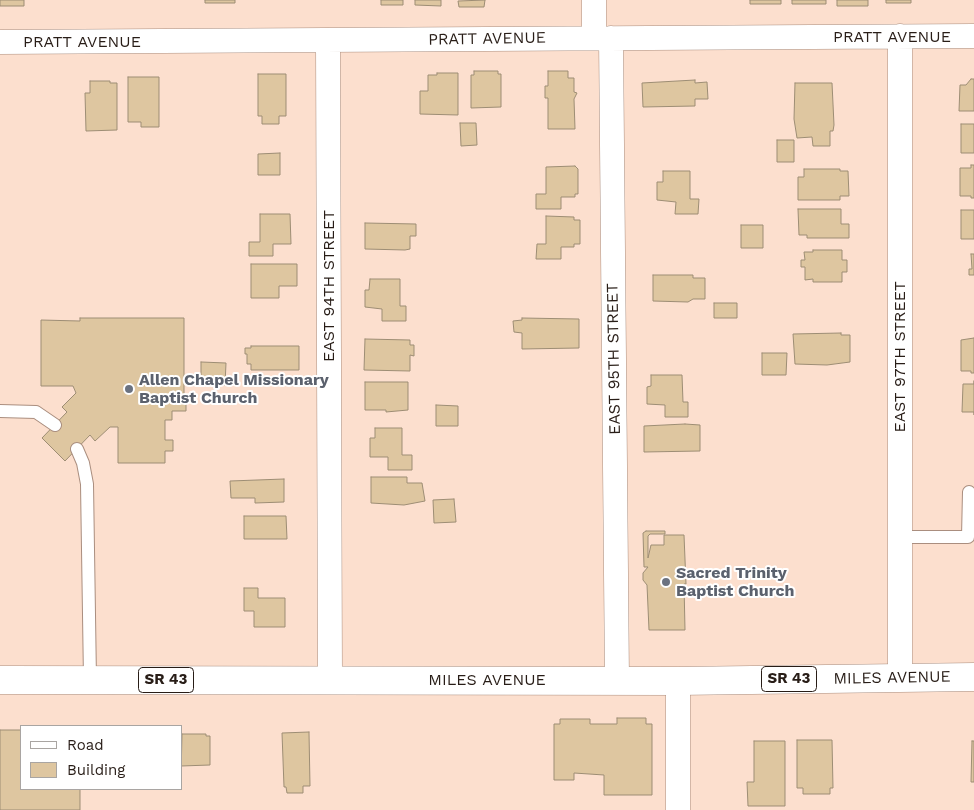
<!DOCTYPE html>
<html>
<head>
<meta charset="utf-8">
<style>
	body { margin:0 }
	#map { position:relative; width:974px; height:810px; overflow:hidden; background:#fcdfce; font-family:"Work Sans",sans-serif }
	canvas { display:block }
	.legend { position:absolute; left:20px; top:725px; width:162px; height:65px; box-sizing:border-box; background:#fff; border:1px solid #a9a5a2; margin:0; padding:6px 9px; list-style:none; font-size:15px; color:#281d17 }
	.legend li { display:flex; align-items:center; gap:10px; height:25px }
	.legend b { width:25px; border:1px solid #a9a5a2 }
</style>
</head>
<body>
<div id="map">
<canvas width="974" height="810"></canvas>
<ul class="legend">
<li><b style="height:6px;background:#fff"></b>Road</li>
<li><b style="height:14px;background:#dec6a0"></b>Building</li>
</ul>
</div>
<script>
const c = document.querySelector('canvas').getContext('2d');
c.lineJoin = 'round';
function fillPath(path, color) { c.fillStyle = color; c.fill(path, 'evenodd'); }
const shape = rows => new Path2D(rows.map(r => 'M' + r).join(''));
function stroke(path, color, width, dash) { c.strokeStyle = color; c.lineWidth = width; c.lineCap = dash ? 'butt' : 'round'; c.setLineDash(dash || []); c.stroke(path); }
function label(font, color, halo, rows, align = 'center') {
  c.font = font + ' "Work Sans",sans-serif'; c.lineWidth = 4; c.setLineDash([]); c.textBaseline = 'middle'; c.strokeStyle = halo; c.fillStyle = color; for (const [text, x, y, turn = 0] of rows) {
    c.save(); c.translate(x, y); c.rotate((+turn || 0) * Math.PI / 180); c.textAlign = isNaN(turn) ? turn : align; if (halo) c.strokeText(text, 0, 0); c.fillText(text, 0, 0); c.restore();
  }
}
const building = shape([
	[0,0,24,0,24,6,0,6,0,0],
	[205,0,235,0,235,3,205,3,205,0],
	[381,0,403,0,403,5,381,5,381,0],
	[415,0,441,0,441,6,415,5,415,0],
	[485,0,484,7,459,7,458,1,485,0],
	[750,0,781,0,781,4,750,4,750,0],
	[792,0,826,0,826,4,792,4,792,0],
	[837,0,868,0,868,6,837,6,837,0],
	[886,0,911,0,911,3,886,3,886,0],
	[474,71,498,71,498,74,501,74,501,107,471,108,471,75,474,75,474,71],
	[548,71,568,71,568,78,574,78,574,92,577,93,574,99,575,129,548,129,548,98,545,98,545,86,548,86,548,71],
	[437,73,458,73,458,115,420,114,420,91,428,91,428,75,437,75,437,73],
	[258,74,286,74,286,116,279,116,279,124,262,124,262,116,258,116,258,74],
	[128,77,159,77,159,127,141,127,141,122,128,122,128,77],
	[971,79,974,79,974,111,959,111,960,85,966,85,971,79],
	[695,80,695,83,707,82,708,99,695,99,695,106,643,107,642,83,695,80],
	[90,81,110,81,110,83,117,83,117,130,86,131,85,93,90,93,90,81],
	[795,83,832,83,834,125,833,131,830,131,830,146,813,146,812,137,797,138,794,119,795,83],
	[460,123,476,123,477,145,461,146,460,123],
	[961,124,974,124,974,153,961,153,961,124],
	[777,140,794,140,794,162,777,162,777,140],
	[280,153,280,175,258,175,258,154,280,153],
	[971,165,974,165,974,198,971,198,971,196,960,196,960,168,971,168,971,165],
	[575,166,578,169,578,194,575,194,575,197,561,197,561,209,536,209,536,194,546,194,546,167,575,166],
	[804,169,840,169,840,171,848,171,849,196,840,196,840,200,798,200,798,177,804,177,804,169],
	[663,171,690,171,690,199,699,199,698,214,675,214,676,202,657,200,657,182,663,182,663,171],
	[798,209,841,209,841,224,849,224,849,238,807,238,807,235,799,235,798,209],
	[961,210,974,210,974,239,961,239,961,210],
	[260,214,290,214,291,244,273,244,273,256,249,256,249,242,260,242,260,214],
	[546,216,574,217,574,220,580,220,580,244,574,244,574,247,561,247,561,259,536,259,537,244,546,244,546,216],
	[365,223,416,224,416,236,410,236,410,249,405,250,365,249,365,223],
	[741,225,763,225,763,248,741,248,741,225],
	[813,250,842,250,842,260,847,260,847,272,842,272,842,282,813,282,813,279,805,280,805,267,801,267,801,260,805,260,804,252,813,252,813,250],
	[971,254,974,254,974,275,969,275,969,269,972,269,971,254],
	[251,264,297,264,297,286,279,286,279,298,251,298,251,264],
	[653,275,693,275,693,278,705,278,705,299,693,299,688,302,653,301,653,275],
	[370,279,400,279,400,306,406,306,406,321,382,321,382,309,365,307,365,290,369,290,370,279],
	[714,303,737,303,737,318,714,318,714,303],
	[80,318,184,318,184,399,186,399,186,411,172,411,172,420,165,420,165,440,173,440,173,451,165,451,165,463,118,463,118,427,110,427,95,441,90,435,65,461,42,438,67,412,62,407,76,393,73,386,41,386,41,320,80,321,80,318],
	[522,318,579,319,579,348,522,349,522,333,514,332,513,321,522,320,522,318],
	[841,333,841,335,850,335,850,362,827,365,795,364,793,334,841,333],
	[974,338,974,373,971,373,971,371,961,371,961,340,974,338],
	[365,339,410,340,410,345,414,345,414,356,410,355,410,371,364,370,365,339],
	[251,346,299,346,299,370,251,370,251,364,247,364,247,354,245,354,245,348,251,348,251,346],
	[762,353,787,353,786,375,762,375,762,353],
	[201,362,226,363,225,385,201,384,201,362],
	[651,375,682,375,683,402,688,402,688,417,665,417,665,405,647,404,647,387,651,386,651,375],
	[974,381,974,415,974,412,962,412,963,384,974,384,974,381],
	[365,382,408,382,408,410,386,412,386,410,365,410,365,382],
	[436,405,458,406,458,426,436,426,436,405],
	[685,424,700,425,700,451,644,452,644,426,685,424],
	[375,428,402,428,402,455,412,455,412,470,388,470,388,457,370,457,370,438,375,438,375,428],
	[371,477,407,477,407,483,422,483,425,501,404,505,371,503,371,477],
	[284,479,284,502,255,503,255,498,231,498,230,481,284,479],
	[454,499,456,522,434,523,433,500,454,499],
	[244,516,286,516,287,539,244,539,244,516],
	[646,531,665,531,665,534,650,534,648,536,648,558,651,545,664,545,664,535,684,535,686,584,684,584,685,630,649,630,647,585,643,580,643,573,648,567,644,567,643,533,646,531],
	[244,588,258,588,258,598,285,598,285,627,254,627,254,611,244,611,244,588],
	[617,718,646,718,646,724,652,724,652,795,604,795,604,775,574,773,574,780,554,780,554,724,560,724,560,719,590,719,590,724,617,724,617,718],
	[0,730,21,730,21,789,80,789,80,810,0,810,0,730],
	[309,732,310,786,303,786,303,793,287,793,286,787,284,787,282,733,309,732],
	[182,734,206,734,206,736,210,736,210,765,181,766,181,776,182,734],
	[797,740,832,740,833,788,830,788,830,794,803,794,803,788,797,788,797,740],
	[754,741,785,741,785,806,748,806,747,782,754,782,754,741],
	[972,741,974,741,974,782,971,782,972,741]
]);
const lane = shape([
	[0,411,36,412,55,425],
	[77,449,83,463,87,484,90,680],
	[900,537,968,537,969,492]
]);
const street = shape([
	[594,0,594,38],
	[900,36,900,678],
	[611,38,617,680],
	[328,41,330,680],
	[0,42,974,36],
	[678,681,678,810]
]);
const primary = shape([
	[0,680,678,681,974,677]
]);
const markers = [
	[129,389,5,"#6b7280"],
	[666,582,5,"#6b7280"]
];
const shields = [
	[789,679,55],
	[166,680,55]
];
const shieldNames = [
	["SR 43",789,679],
	["SR 43",166,680]
];
const streetNames = [
	["PRATT AVENUE",892,37],
	["PRATT AVENUE",487,39,-1],
	["PRATT AVENUE",82,42],
	["EAST 94TH STREET",329,286,-90],
	["EAST 97TH STREET",900,357,-90],
	["EAST 95TH STREET",614,359,-91],
	["MILES AVENUE",892,678,-1],
	["MILES AVENUE",487,680]
];
const worshipNames = [
	["Allen Chapel Missionary",139,380],
	["Baptist Church",139,398],
	["Sacred Trinity",676,573],
	["Baptist Church",676,591]
];
fillPath(building, '#dec6a0');
stroke(building, '#9d8d74', 1);
stroke(lane, '#aa8e7f', 14);
stroke(street, '#aa8e7f', 25);
stroke(primary, '#aa8e7f', 29);
stroke(lane, '#fff', 12);
stroke(street, '#fff', 24);
stroke(primary, '#fff', 28);
for (const [x, y, r, color] of markers) { const dot = new Path2D(); dot.arc(x, y, r, 0, 2 * Math.PI); c.fillStyle = color; c.fill(dot); stroke(dot, '#fff', 2); }
for (const [x, y, w] of shields) { const box = new Path2D(); box.roundRect(x - w / 2, y - 12.5, w, 25, 4); c.fillStyle = '#fff'; c.fill(box); stroke(box, '#281d17', 1); }
label('bold 15px', '#281d17', null, shieldNames);
label('16px', '#281d17', '#fff', streetNames);
label('bold 16px', '#5b616d', '#fff', worshipNames, 'left');
</script>
</body>
</html>
